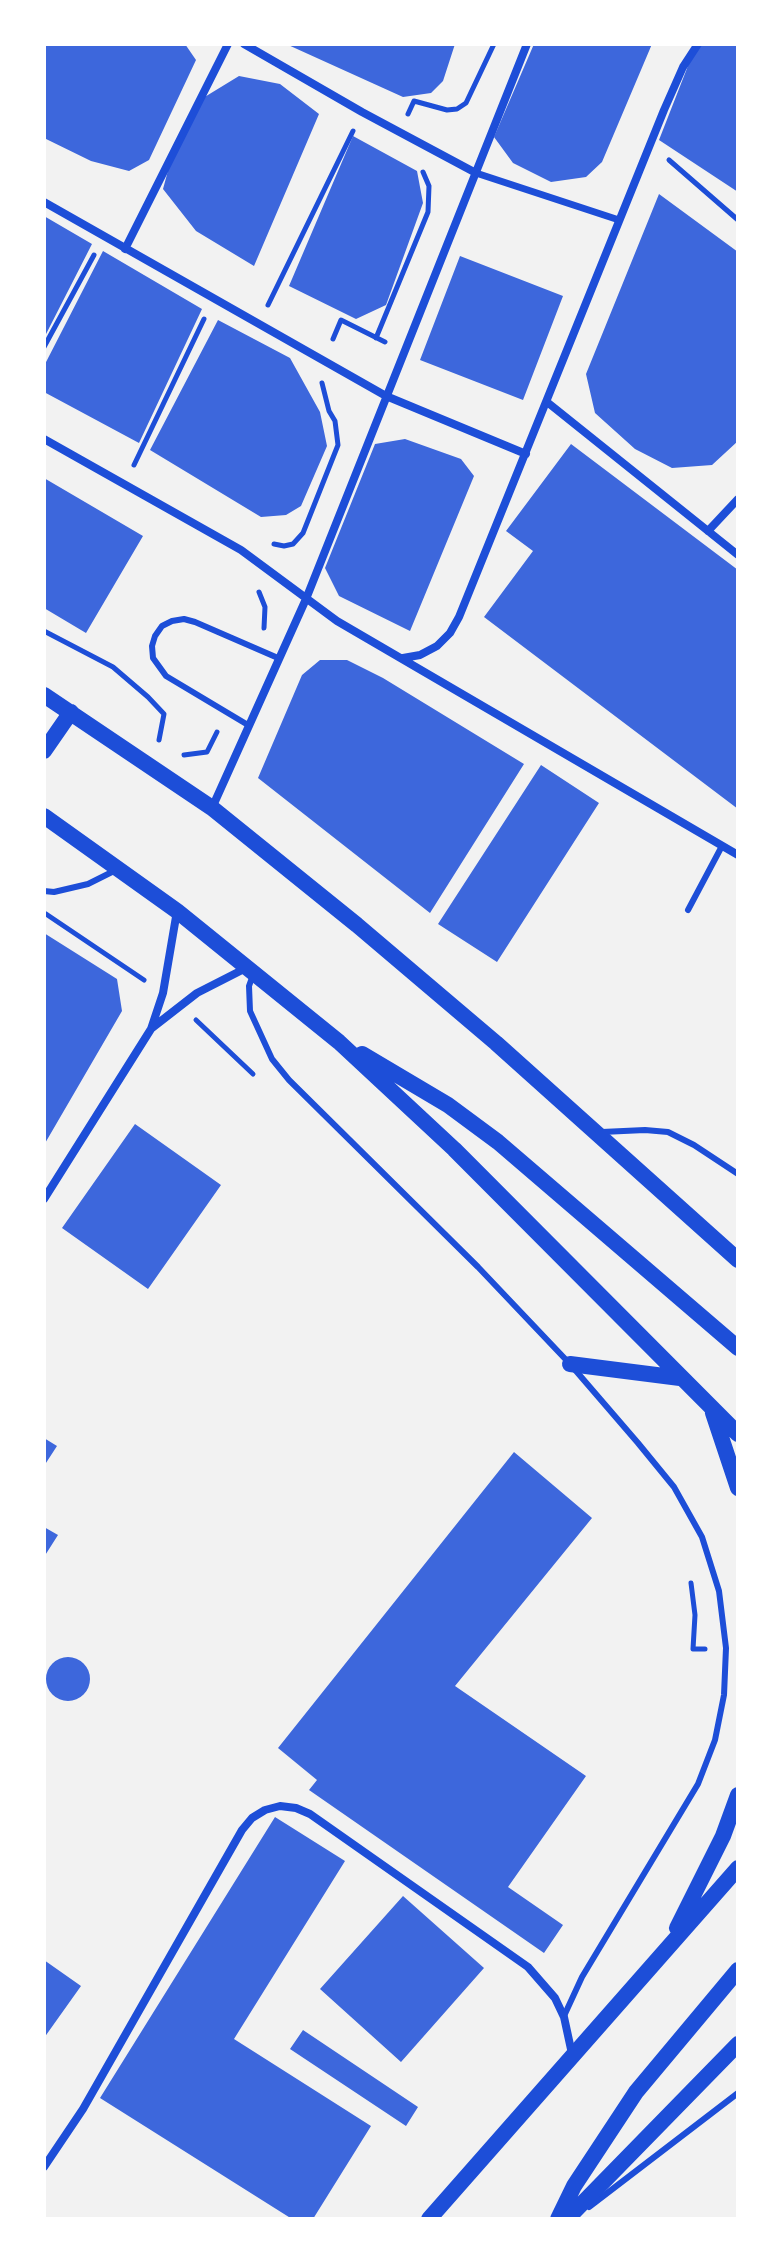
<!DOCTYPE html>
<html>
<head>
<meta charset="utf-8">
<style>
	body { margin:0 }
	#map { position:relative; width:782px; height:2263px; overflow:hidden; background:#f2f2f2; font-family:"PT Sans Narrow",sans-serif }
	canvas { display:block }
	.frame { position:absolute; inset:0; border:46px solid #fff; pointer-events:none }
</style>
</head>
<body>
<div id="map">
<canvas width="782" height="2263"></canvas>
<div class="frame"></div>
</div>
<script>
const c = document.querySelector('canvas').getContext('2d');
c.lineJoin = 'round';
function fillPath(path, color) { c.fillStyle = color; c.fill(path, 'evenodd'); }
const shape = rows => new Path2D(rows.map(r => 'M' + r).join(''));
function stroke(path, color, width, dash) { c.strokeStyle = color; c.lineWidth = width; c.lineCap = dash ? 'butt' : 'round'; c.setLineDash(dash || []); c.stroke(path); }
const building = shape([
	[44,44,185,44,196,60,149,160,129,171,91,161,44,138],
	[286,44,455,44,443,81,431,93,403,97],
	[534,44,652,44,602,162,586,177,551,182,513,163,494,137],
	[702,44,738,44,738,192,659,140,693,53],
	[239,76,280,84,319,114,254,266,196,231,163,189,172,156,203,98],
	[353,136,417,171,423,203,386,305,356,319,289,286],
	[659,194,738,252,738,441,712,465,672,468,635,449,595,413,586,374],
	[44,216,92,244,44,338],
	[103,251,202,309,139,443,44,392,44,366],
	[460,256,563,296,523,400,420,360],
	[218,320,290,358,320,412,327,446,301,506,286,515,261,517,150,450],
	[405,439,461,459,474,476,410,631,339,596,325,568,375,444],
	[571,444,738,570,738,809,484,617,533,551,506,531],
	[44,478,143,536,86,633,44,608],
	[320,660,347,660,383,678,524,764,430,913,258,778,302,675],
	[541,765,599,803,497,962,438,924],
	[44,933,117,979,122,1011,44,1145],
	[135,1124,221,1185,148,1289,62,1228],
	[44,1438,57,1446,44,1466],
	[514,1452,592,1518,455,1686,586,1776,508,1887,563,1925,544,1953,309,1790,317,1780,278,1748],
	[44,1527,58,1535,44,1557],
	'46 1679a22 22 0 1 1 44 0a22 22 0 1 1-44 0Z',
	[275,1817,345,1861,234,2039,371,2126,313,2219,292,2219,100,2098],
	[403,1896,484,1968,401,2062,320,1989],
	[44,1960,81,1986,44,2038],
	[303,2030,418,2107,406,2126,290,2049]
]);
const path = shape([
	[408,114,414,101,447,110,457,109,466,103,494,44],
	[669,160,738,220],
	[268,305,353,131],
	[376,338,428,212,429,186,423,172],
	[333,339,341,320,385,342],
	[44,347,94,255],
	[134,465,204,319],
	[274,544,284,546,293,544,303,533,338,445,335,421,329,411,322,383],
	[259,592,265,607,264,628],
	[44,631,113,667,148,697,164,714,159,740],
	[184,755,207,752,217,732],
	[46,914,144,980],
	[196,1020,253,1074],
	[691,1583,695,1615,693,1649,705,1649]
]);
const service = shape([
	[248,725,166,676,153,658,152,646,155,636,162,626,172,621,184,619,195,622,278,658],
	[44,891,54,892,88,884,116,870],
	[688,910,722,846],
	[253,975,249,986,250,1011,272,1059,289,1080,478,1267,570,1364,638,1443,674,1487,702,1537,719,1591,726,1648,724,1695,715,1740,698,1784,582,1977,564,2016],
	[602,1132,645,1130,668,1132,694,1145,738,1174],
	[589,2207,738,2093]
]);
const pedestrian = shape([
	[476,173,619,220]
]);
const minor = shape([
	[244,44,362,112,476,173],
	[44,202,386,396,526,454],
	[125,249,228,44],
	[547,402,738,555],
	[44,439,241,550,337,621,738,855],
	[708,531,738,499],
	[403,658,420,655,437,646,450,633,459,617,664,110,683,67,698,44],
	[212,808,306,599,527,44],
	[152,1028,197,993,248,967],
	[44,1199,151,1029,163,993,177,911],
	[44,2167,83,2109,242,1830,252,1818,265,1810,280,1806,296,1808,310,1814,528,1967,555,1998,564,2017,572,2054]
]);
const secondary = shape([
	[44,695,212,808,357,925,496,1043,738,1260],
	[44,751,71,712],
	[44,816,177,911,339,1042,454,1149,738,1434],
	[362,1054,448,1105,498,1142,738,1348],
	[570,1364,680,1378],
	[713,1413,738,1488],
	[677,1928,723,1836,738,1795],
	[429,2219,738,1868],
	[558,2219,574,2186,636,2092,738,1970],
	[567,2219,738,2044]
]);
fillPath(building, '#3d67dc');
stroke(path, '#1d4ed8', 5);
stroke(service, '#1d4ed8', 6);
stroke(pedestrian, '#1d4ed8', 7);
stroke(minor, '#1d4ed8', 8);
stroke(secondary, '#1d4ed8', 16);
</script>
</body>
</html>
